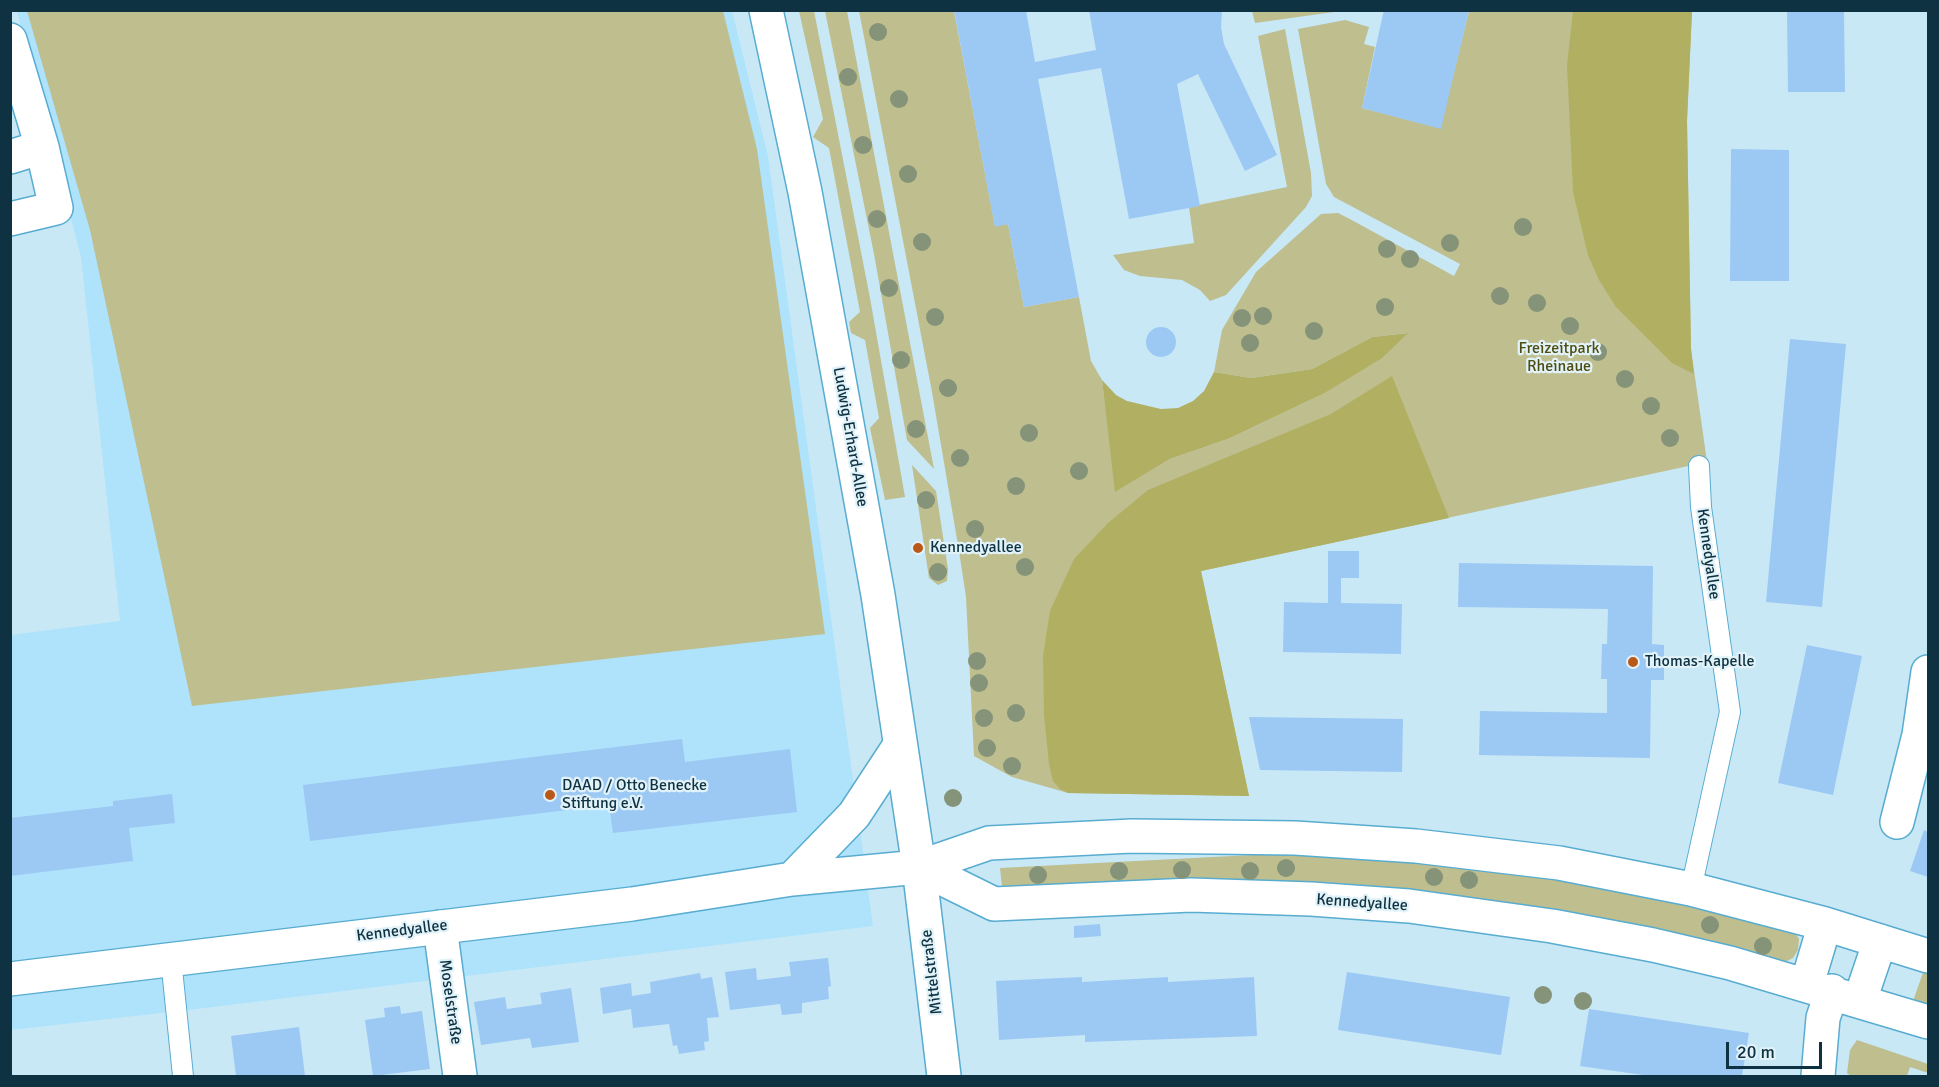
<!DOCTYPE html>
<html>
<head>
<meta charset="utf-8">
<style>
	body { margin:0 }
	#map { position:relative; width:1939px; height:1087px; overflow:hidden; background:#c8e8f6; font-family:Signika,sans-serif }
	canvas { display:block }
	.frame { position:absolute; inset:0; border:12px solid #0e3241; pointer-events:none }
	.scale { position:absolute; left:1726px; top:1042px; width:96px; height:27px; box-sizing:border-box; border:3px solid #0e3241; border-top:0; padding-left:8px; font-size:18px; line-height:21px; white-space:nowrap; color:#0e3241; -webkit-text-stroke:4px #e2f2f9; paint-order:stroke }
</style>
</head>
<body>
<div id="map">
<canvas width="1939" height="1087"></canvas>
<div class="frame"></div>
<div class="scale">20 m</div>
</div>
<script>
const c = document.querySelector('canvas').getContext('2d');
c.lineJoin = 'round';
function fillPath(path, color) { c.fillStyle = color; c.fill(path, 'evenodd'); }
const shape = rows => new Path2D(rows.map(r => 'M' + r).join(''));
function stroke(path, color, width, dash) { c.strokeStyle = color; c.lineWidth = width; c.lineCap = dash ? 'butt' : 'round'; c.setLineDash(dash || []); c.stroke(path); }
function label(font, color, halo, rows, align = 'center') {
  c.font = font + ' Signika,sans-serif'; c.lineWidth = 4.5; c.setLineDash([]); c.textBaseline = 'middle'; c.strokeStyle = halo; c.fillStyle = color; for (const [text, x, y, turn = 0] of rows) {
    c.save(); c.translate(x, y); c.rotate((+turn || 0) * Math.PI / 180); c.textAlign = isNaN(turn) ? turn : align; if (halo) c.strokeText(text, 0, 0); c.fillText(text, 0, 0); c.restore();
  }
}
const built = shape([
	[17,11,732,11,768,156,873,926,205,1008,11,1030,10,635,120,621,81,257]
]);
const green = shape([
	[27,11,723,11,757,149,825,634,192,706,90,230],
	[799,11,814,11,870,298,905,497,885,500,870,428,879,418,865,340,851,333,849,322,860,312,829,148,813,137,823,119],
	[825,11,847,11,934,469,907,440,874,254],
	[859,11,954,11,995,226,1008,224,1024,307,1079,297,1091,361,1102,380,1116,491,1170,459,1228,439,1323,394,1407,333,1372,337,1312,369,1251,378,1214,372,1222,330,1256,272,1321,214,1338,213,1348,218,1454,276,1460,264,1334,197,1326,184,1298,29,1345,20,1369,27,1364,44,1375,47,1362,108,1440,128,1469,11,1692,11,1687,121,1691,349,1707,462,1201,571,1249,796,1068,793,1012,777,974,756,966,597,959,551,932,392],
	[1252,11,1252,10,1341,11,1255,23],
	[1285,29,1311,173,1312,196,1306,207,1226,295,1210,301,1200,290,1182,280,1140,276,1124,270,1113,255,1194,243,1189,207,1287,187,1258,36],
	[912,465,936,491,948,569,947,581,938,585,929,578],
	[1291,853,1356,854,1577,882,1659,897,1794,931,1799,939,1798,950,1793,958,1785,962,1650,929,1180,880,1002,887,1000,868],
	[1924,970,1928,971,1928,1006,1913,1001],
	[1857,1040,1928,1064,1928,1073,1910,1067,1907,1076,1851,1076,1847,1073,1850,1050]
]);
const forest = shape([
	[1573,11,1692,11,1687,121,1691,349,1694,374,1672,363,1616,307,1599,280,1588,255,1573,192,1567,65],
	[1408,333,1382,358,1323,394,1228,439,1170,459,1115,492,1102,380,1116,395,1127,401,1161,409,1178,408,1193,401,1204,391,1214,372,1251,378,1312,369,1372,337],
	[1392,376,1449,518,1201,571,1249,796,1068,793,1060,789,1053,781,1049,764,1044,714,1043,656,1050,611,1074,559,1108,523,1148,490,1331,414]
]);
const building = shape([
	[954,10,1026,10,1035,62,1096,50,1089,10,1222,10,1221,27,1224,44,1277,155,1245,171,1198,74,1177,84,1200,206,1129,219,1101,68,1038,79,1079,297,1024,307,1008,224,995,227],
	[1384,10,1469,10,1441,129,1362,108],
	[1787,10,1844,10,1845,92,1788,92],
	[1731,149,1789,150,1789,281,1730,281],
	'1146 342a15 15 0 1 1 30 0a15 15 0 1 1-30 0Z',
	[1790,339,1846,344,1822,607,1766,602],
	[1328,551,1359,551,1359,578,1341,578,1341,603,1402,604,1401,654,1283,652,1284,602,1328,603],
	[1459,563,1653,566,1652,644,1664,645,1664,680,1651,680,1650,758,1479,755,1480,711,1607,713,1607,679,1601,679,1602,644,1607,644,1608,609,1458,607],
	[1807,645,1862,656,1833,795,1778,783],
	[1249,717,1403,719,1402,772,1260,770],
	[682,739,685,762,790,749,797,812,613,833,609,805,310,841,303,785],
	[172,794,175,823,129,828,133,861,10,876,10,818,113,806,113,801],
	[1924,830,1928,832,1928,877,1910,871],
	[1100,924,1101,936,1074,938,1074,926],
	[828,958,831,986,828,987,829,999,802,1003,802,1013,782,1015,780,1004,730,1010,725,972,756,968,757,980,791,976,789,962],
	[1347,972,1510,997,1501,1055,1338,1030],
	[700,973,701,979,712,977,719,1017,707,1018,709,1041,704,1042,705,1050,679,1054,677,1045,673,1046,669,1024,633,1028,631,1009,603,1014,600,988,631,983,632,996,651,993,650,982],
	[1082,977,1082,982,1168,977,1168,982,1254,977,1257,1036,1085,1042,1085,1035,999,1040,996,981],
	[571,988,579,1042,532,1048,530,1038,481,1045,474,1002,505,997,507,1009,542,1004,540,993],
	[400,1006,401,1014,422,1011,430,1069,373,1076,365,1020,385,1017,384,1008],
	[1589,1009,1749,1033,1742,1076,1650,1076,1580,1066],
	[299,1027,305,1076,236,1076,231,1036]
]);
const service = shape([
	[1691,889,1730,712,1701,507,1699,466],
	[171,959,183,1076]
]);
const minor = shape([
	[10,40,42,147,56,208,10,219],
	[10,157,42,147],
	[1897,822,1919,735,1928,672],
	[919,867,994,904,1191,895,1311,899,1409,906,1552,926,1653,945,1730,963,1928,1022],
	[919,867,989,843,1132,836,1295,838,1416,846,1559,863,1691,889,1825,924,1928,956],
	[440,927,460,1076],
	[1807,984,1825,924],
	[1860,1000,1880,941],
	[1818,1076,1823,1018,1832,991]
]);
const tertiary = shape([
	[792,879,854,815,900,745],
	[10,979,632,904,792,879,919,867]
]);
const secondary = shape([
	[766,10,805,192,878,595,919,867,944,1076]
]);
const trees = [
	[878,32],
	[848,77],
	[899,99],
	[863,145],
	[908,174],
	[877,219],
	[1523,227],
	[922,242],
	[1450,243],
	[1387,249],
	[1410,259],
	[889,288],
	[1500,296],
	[1537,303],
	[1385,307],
	[1263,316],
	[935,317],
	[1242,318],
	[1570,326],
	[1314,331],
	[1250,343],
	[1598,352],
	[901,360],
	[1625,379],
	[948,388],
	[1651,406],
	[916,429],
	[1029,433],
	[1670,438],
	[960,458],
	[1079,471],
	[1016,486],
	[926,500],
	[975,529],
	[1025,567],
	[938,572],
	[977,661],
	[979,683],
	[1016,713],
	[984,718],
	[987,748],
	[1012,766],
	[953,798],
	[1286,868],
	[1182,870],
	[1119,871],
	[1250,871],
	[1038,875],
	[1434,877],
	[1469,880],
	[1710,925],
	[1763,946],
	[1543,995],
	[1583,1001]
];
const markers = [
	[918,548,6,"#b95819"],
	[1633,662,6,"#b95819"],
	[550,795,6,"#b95819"]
];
const parkNames = [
	["Freizeitpark",1559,349],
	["Rheinaue",1559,367]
];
const streetNames = [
	["Ludwig-Erhard-Allee",850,437,80],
	["Kennedyallee",1708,554,82],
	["Kennedyallee",1362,903,4],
	["Kennedyallee",402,931,-7],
	["Mittelstraße",932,972,-97],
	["Moselstraße",450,1002,82]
];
const poiNames = [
	["Kennedyallee",930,548],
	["Thomas-Kapelle",1645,662],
	["DAAD / Otto Benecke",562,786],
	["Stiftung e.V.",562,804]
];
fillPath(built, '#aee3fb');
fillPath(green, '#bebe8f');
fillPath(forest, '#b1b062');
fillPath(building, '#9cc8f4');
stroke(service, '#58acd0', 22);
stroke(minor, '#58acd0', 36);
stroke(tertiary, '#58acd0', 36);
stroke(secondary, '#58acd0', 36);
stroke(service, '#fff', 20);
stroke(minor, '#fff', 33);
stroke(tertiary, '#fff', 33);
stroke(secondary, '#fff', 33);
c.fillStyle = '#859378';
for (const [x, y] of trees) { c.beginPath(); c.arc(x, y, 9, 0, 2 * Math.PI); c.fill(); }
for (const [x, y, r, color] of markers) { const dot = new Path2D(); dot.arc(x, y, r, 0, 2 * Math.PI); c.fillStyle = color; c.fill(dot); stroke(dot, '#e2f2f9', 2); }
label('16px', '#4e4d11', '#e2f2f9', parkNames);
label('16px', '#0e3241', '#e2f2f9', streetNames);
label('16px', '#0e3241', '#e2f2f9', poiNames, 'left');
</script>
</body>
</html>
